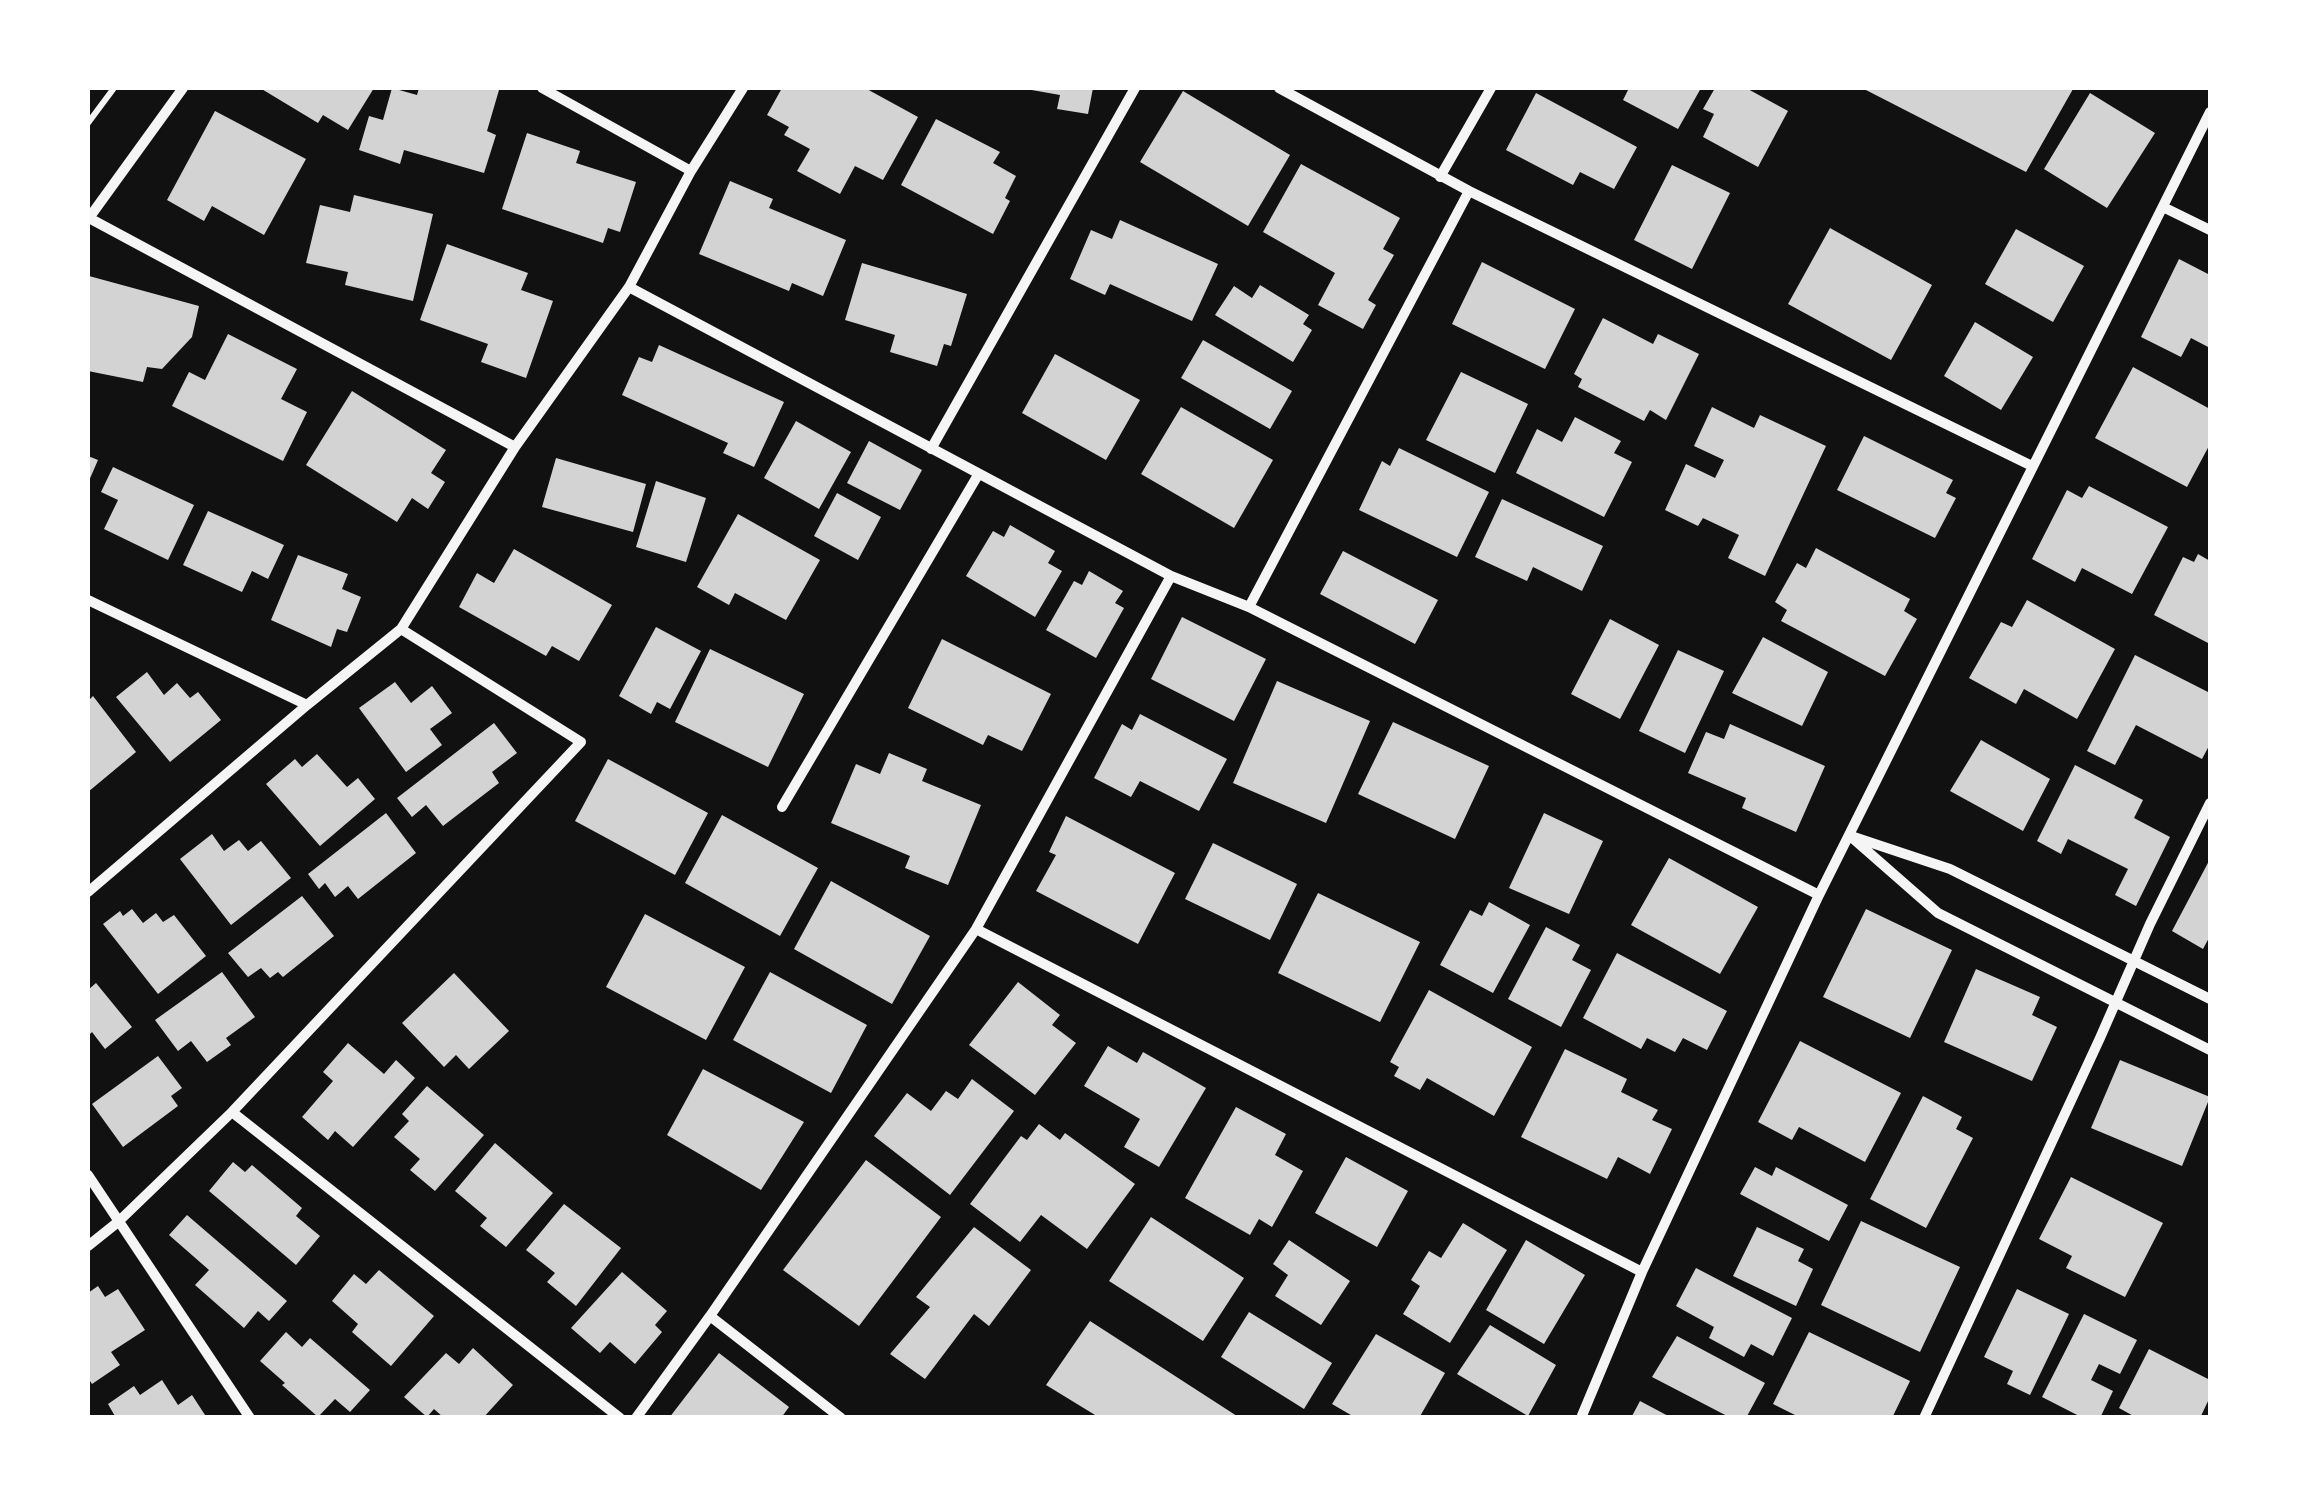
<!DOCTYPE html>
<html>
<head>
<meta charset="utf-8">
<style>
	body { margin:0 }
	#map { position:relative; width:2298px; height:1505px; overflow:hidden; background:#111; font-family:"Zilla Slab",serif }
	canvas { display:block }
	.frame { position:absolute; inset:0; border:90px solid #fff; pointer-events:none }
</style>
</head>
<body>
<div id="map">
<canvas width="2298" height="1505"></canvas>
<div class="frame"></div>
</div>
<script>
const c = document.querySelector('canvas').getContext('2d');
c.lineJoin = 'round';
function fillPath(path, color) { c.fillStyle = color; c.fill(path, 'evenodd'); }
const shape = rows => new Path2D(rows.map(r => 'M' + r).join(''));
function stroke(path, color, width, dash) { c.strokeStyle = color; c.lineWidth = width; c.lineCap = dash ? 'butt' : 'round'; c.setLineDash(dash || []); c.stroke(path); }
const building = shape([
	[260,88,374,88,348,130,323,115,318,123],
	[392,88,417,95,419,88,490,88,499,90,487,131,496,135,484,173,404,150,400,164,359,150,369,116,383,120],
	[782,88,865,88,918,117,883,180,855,166,840,194,797,171,810,149,784,135,789,127,767,115],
	[1026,88,1093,88,1088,114,1057,109,1060,95,1026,89],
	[1629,88,1701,88,1678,129,1623,100],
	[1715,88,1746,88,1788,111,1758,167,1703,137,1714,114,1703,109],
	[1862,88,2069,88,2073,89,2026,172],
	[1183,91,1290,155,1248,226,1140,162],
	[1536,93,1637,147,1614,189,1580,172,1573,185,1506,150],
	[2090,93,2155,133,2107,208,2044,169],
	[215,111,306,159,264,235,212,206,204,221,167,200],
	[936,119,1000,152,993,163,1016,176,1005,198,1010,201,993,234,901,185],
	[527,133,580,151,576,163,636,182,620,232,608,228,603,243,502,209],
	[1301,164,1400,218,1383,249,1394,255,1368,300,1376,305,1363,329,1318,305,1335,273,1263,232],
	[1672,165,1730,193,1692,269,1634,240],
	[730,181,773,199,769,208,846,240,823,296,792,283,789,291,699,254],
	[354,195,433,214,413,301,345,285,348,272,306,263,320,205,350,212],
	[1120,220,1218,264,1192,321,1110,284,1105,295,1070,279,1091,230,1112,239],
	[1830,228,1932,285,1891,360,1788,304],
	[2016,229,2084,266,2053,322,1985,284],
	[447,244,528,273,521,290,553,301,526,378,481,362,488,344,420,320],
	[2179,259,2210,275,2210,348,2191,338,2181,357,2141,337],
	[1482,262,1575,309,1545,369,1452,324],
	[862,263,967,294,951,346,944,344,937,366,890,352,895,335,845,320],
	[89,276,199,306,192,337,162,369,147,367,143,382,88,371],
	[1260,285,1309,315,1303,324,1312,330,1293,362,1215,315,1234,286,1252,298],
	[1603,318,1653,344,1658,334,1699,354,1666,420,1650,410,1644,421,1578,387,1582,379,1574,374],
	[1975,322,2033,357,2001,410,1944,376],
	[228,334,297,369,281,399,307,412,283,461,172,406,189,372,205,380],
	[1203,340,1292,391,1270,429,1181,378],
	[659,345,784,402,754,467,723,453,728,443,622,395,639,357,652,362],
	[1055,354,1140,400,1106,460,1022,413],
	[2133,367,2210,409,2210,444,2187,487,2095,438],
	[1461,372,1528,404,1495,473,1426,440],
	[352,391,446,450,431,473,445,482,428,509,412,498,397,522,306,465],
	[1181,407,1273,460,1234,528,1141,474],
	[1712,407,1754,428,1760,415,1826,446,1765,576,1728,558,1739,535,1703,518,1698,526,1665,510,1686,464,1715,478,1724,460,1694,446],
	[1575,417,1621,441,1614,453,1632,462,1604,517,1516,473,1537,429,1562,442],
	[796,421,851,452,819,509,764,478],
	[1864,436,1953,480,1946,493,1956,498,1935,538,1837,490],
	[869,441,922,470,900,510,847,483],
	[1399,448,1489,492,1457,557,1359,510,1382,461,1390,466],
	[88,456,98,460,88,483],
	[556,458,646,484,633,532,542,507],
	[113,467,194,505,168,560,104,529,118,500,101,492],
	[656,481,706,498,686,562,636,547],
	[2089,486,2168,527,2132,594,2082,568,2075,582,2032,559,2067,490,2082,498],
	[837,493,881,517,858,560,814,536],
	[1502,499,1603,546,1582,591,1533,567,1527,581,1475,557],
	[208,511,284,545,268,579,252,571,242,592,183,565],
	[738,514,820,560,786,620,735,593,729,605,697,587],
	[1010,525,1055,551,1048,563,1062,571,1035,617,966,576,993,531,1004,537],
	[1816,548,1910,599,1904,611,1917,619,1885,676,1781,621,1787,610,1775,602,1797,563,1806,568],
	[514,549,612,605,579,661,552,646,546,656,459,607,477,573,494,583],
	[1343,551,1438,600,1415,644,1320,594],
	[2198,554,2210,561,2210,644,2154,615,2183,557,2194,562],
	[298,555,348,574,342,589,361,597,347,632,337,629,331,647,271,620],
	[1089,571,1123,591,1115,603,1124,608,1096,658,1046,630,1074,581,1082,585],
	[2027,600,2115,649,2077,719,2024,689,2016,704,1969,678,2001,622,2012,627],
	[1182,617,1266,659,1234,721,1151,679],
	[1610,619,1659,645,1620,719,1571,694],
	[656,627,701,651,670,709,657,702,651,714,619,696],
	[1763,637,1828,672,1802,726,1732,693],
	[942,639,1051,694,1022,751,988,735,983,745,908,708],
	[710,649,804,694,768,767,675,722],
	[1678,650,1724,671,1685,753,1639,731],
	[2135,655,2210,693,2210,744,2202,759,2136,725,2115,765,2087,751],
	[147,672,164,695,177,683,190,698,198,692,221,720,170,762,116,697],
	[1277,681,1370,721,1326,823,1233,783],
	[395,682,411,703,432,686,452,713,430,729,442,745,406,772,359,708],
	[93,696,136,752,88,792,88,701],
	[1140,714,1227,759,1199,811,1140,781,1131,797,1094,778,1122,724,1132,730],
	[1393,722,1489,766,1455,839,1358,794],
	[494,723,517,753,492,772,499,783,443,826,426,805,412,817,397,798],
	[1730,724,1825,766,1796,832,1742,808,1746,798,1688,773,1706,732,1724,739],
	[1981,740,2050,779,2023,831,1950,791],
	[889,753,927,769,922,781,981,805,948,885,905,868,910,856,831,823,856,764,880,774],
	[317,754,347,787,358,778,375,799,320,846,266,784,295,759,302,767],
	[608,759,708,813,675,875,575,821],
	[2075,765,2143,800,2134,818,2170,837,2136,906,2115,895,2128,869,2068,839,2061,854,2037,841],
	[386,813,416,853,358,899,348,886,335,897,325,883,319,889,308,874],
	[1544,813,1603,841,1569,914,1509,888],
	[722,815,818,868,780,936,685,883],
	[1066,816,1175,873,1138,944,1036,891,1056,855,1049,852],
	[212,834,224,851,239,840,248,851,261,841,291,878,231,925,180,859],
	[1213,843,1297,884,1270,940,1185,899],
	[1669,858,1758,907,1720,974,1631,925],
	[2210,859,2210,936,2203,949,2172,931],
	[831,881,930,936,892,1004,794,949],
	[1318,893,1420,942,1380,1022,1278,973],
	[302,896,334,936,283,977,278,972,270,978,261,968,248,977,228,953],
	[1489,902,1530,925,1493,993,1440,965,1470,910,1482,916],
	[132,909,143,923,156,913,163,922,174,915,206,956,158,994,103,924,120,911,123,916],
	[1866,909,1952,950,1910,1038,1823,997],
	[645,914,745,967,706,1040,606,987],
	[1546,927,1580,945,1572,960,1591,970,1561,1027,1508,999],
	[1617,953,1727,1011,1707,1050,1683,1038,1675,1052,1647,1038,1641,1049,1583,1018],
	[1976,969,2040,997,2032,1015,2057,1027,2032,1081,1944,1042],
	[222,972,255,1017,226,1038,231,1045,207,1062,191,1041,178,1051,155,1020],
	[770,972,867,1025,831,1093,733,1040],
	[454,973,509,1031,469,1069,456,1055,444,1067,402,1023],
	[1018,982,1060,1015,1052,1025,1076,1043,1035,1095,969,1045],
	[96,983,132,1027,105,1049,92,1032,88,1036,88,990],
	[1429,990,1532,1047,1494,1116,1427,1078,1420,1090,1394,1076,1399,1067,1390,1062],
	[1800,1041,1901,1093,1865,1162,1799,1127,1792,1140,1758,1122],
	[348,1043,384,1074,396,1060,415,1078,353,1147,335,1131,328,1140,302,1117,333,1081,323,1072],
	[1108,1046,1137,1063,1143,1052,1206,1088,1159,1167,1124,1147,1140,1119,1084,1086],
	[1565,1049,1627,1079,1621,1092,1658,1110,1652,1120,1672,1129,1650,1174,1618,1157,1607,1179,1521,1137],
	[158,1056,182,1088,171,1096,178,1106,123,1147,92,1104],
	[2120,1060,2210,1097,2182,1166,2091,1128],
	[703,1069,804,1122,761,1190,667,1135],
	[972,1079,1014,1111,950,1195,874,1136,907,1093,931,1111,946,1091,958,1099],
	[427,1086,484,1135,435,1191,410,1170,420,1159,394,1137,409,1121,402,1114],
	[1923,1096,1962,1117,1956,1129,1973,1138,1926,1228,1870,1199],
	[1236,1107,1286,1134,1275,1155,1303,1171,1272,1227,1259,1219,1250,1235,1185,1198],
	[1039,1124,1060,1140,1065,1133,1135,1184,1087,1249,1041,1215,1020,1242,970,1204,1021,1136,1027,1140],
	[495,1143,553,1193,506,1247,480,1226,487,1218,455,1191],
	[1346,1157,1408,1191,1377,1247,1315,1213],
	[866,1160,941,1217,859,1326,783,1270],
	[233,1162,245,1172,252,1165,302,1208,296,1216,320,1236,296,1265,209,1191],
	[1755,1167,1772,1176,1776,1167,1848,1205,1829,1241,1740,1194],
	[2071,1177,2163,1223,2125,1297,2066,1268,2072,1256,2039,1239],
	[564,1204,621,1248,576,1306,547,1282,555,1273,526,1250],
	[187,1215,287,1301,269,1321,258,1311,244,1328,195,1285,209,1270,169,1235],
	[1151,1217,1244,1278,1203,1341,1109,1281],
	[1861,1221,1960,1267,1920,1352,1821,1305],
	[1463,1223,1507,1250,1450,1343,1403,1314,1420,1286,1411,1280,1429,1251,1441,1258],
	[974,1227,1031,1270,989,1326,974,1314,925,1379,890,1354,930,1307,916,1297],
	[1757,1227,1804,1249,1798,1261,1813,1269,1796,1306,1733,1276],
	[1289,1240,1350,1281,1321,1325,1275,1296,1288,1275,1273,1264],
	[1526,1240,1585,1275,1544,1344,1486,1310],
	[1696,1268,1792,1318,1773,1356,1751,1344,1744,1357,1709,1338,1714,1327,1676,1306],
	[379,1270,434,1316,391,1366,352,1332,358,1324,332,1301,354,1274,366,1284],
	[622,1272,667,1311,655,1325,662,1332,635,1364,610,1342,600,1353,571,1328],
	[98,1286,105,1297,118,1289,145,1330,111,1352,120,1365,92,1384,88,1378,88,1293],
	[2017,1289,2069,1314,2030,1395,2007,1384,2013,1371,1984,1357],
	[1249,1312,1332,1363,1304,1409,1221,1357],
	[2084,1314,2137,1340,2120,1374,2099,1364,2091,1380,2113,1391,2100,1418,2083,1418,2042,1397],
	[1090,1321,1240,1418,1100,1418,1046,1385],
	[1490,1325,1556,1365,1528,1416,1457,1374],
	[286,1332,302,1347,310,1338,370,1390,350,1412,335,1399,318,1417,282,1385,285,1383,260,1361],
	[1809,1332,1910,1381,1892,1418,1801,1418,1773,1404],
	[1376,1334,1445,1373,1419,1418,1356,1418,1332,1404],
	[1677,1336,1765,1383,1746,1418,1731,1418,1652,1377],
	[473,1348,513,1385,483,1418,444,1418,434,1409,427,1417,404,1397,446,1353,459,1364],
	[2149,1349,2210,1380,2210,1397,2200,1418,2137,1418,2119,1408],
	[719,1353,789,1407,781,1418,669,1418],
	[162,1380,178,1405,192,1395,207,1418,116,1418,108,1404,134,1386,140,1395],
	[1640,1401,1672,1418,1631,1418]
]);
const path = shape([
	[88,123,114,88]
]);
const minor = shape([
	[183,88,89,218,515,447],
	[542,88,691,171],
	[1279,88,1469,191,2032,466],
	[1440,177,1491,88],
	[2163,207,2210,230],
	[629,287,1171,576,1249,607,1819,895],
	[931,449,1135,88],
	[88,600,307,705],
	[1249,607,1469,191],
	[782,807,978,475],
	[1849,835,1938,913,2210,1050],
	[1854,837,1950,869,2210,999],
	[88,892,307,705,401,629,515,447,629,287,691,171,743,88],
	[976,929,1642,1272],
	[232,1112,620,1418],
	[88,1175,250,1418],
	[88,1246,118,1222,232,1112,581,742,401,629],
	[710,1316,841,1418],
	[636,1418,710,1316,976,929,1171,576],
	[1581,1418,1642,1272,1819,895,2210,112],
	[1924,1418,2100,1038,2150,924,2210,803]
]);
fillPath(building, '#d3d3d3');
stroke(path, '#f5f5f5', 6);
stroke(minor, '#f5f5f5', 10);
</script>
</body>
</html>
